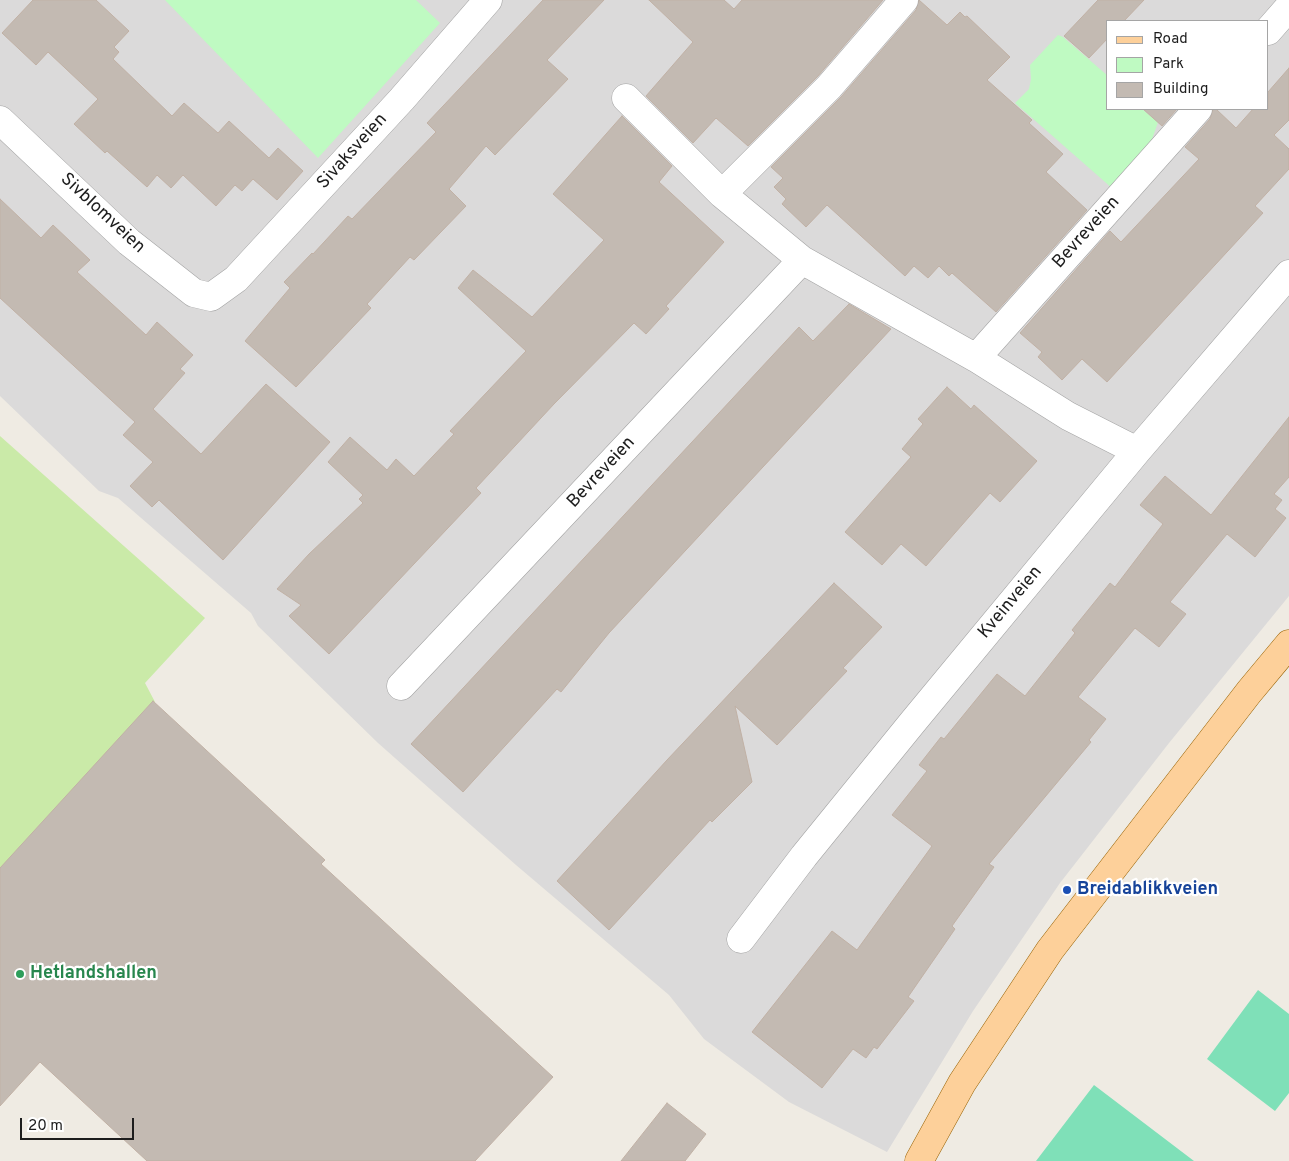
<!DOCTYPE html>
<html>
<head>
<meta charset="utf-8">
<style>
	body { margin:0 }
	#map { position:relative; width:1289px; height:1161px; overflow:hidden; background:#efebe3; font-family:Overpass,sans-serif }
	canvas { display:block }
	.legend { position:absolute; left:1106px; top:20px; width:162px; height:90px; box-sizing:border-box; background:#fff; border:1px solid #a5a5a5; margin:0; padding:6px 9px; list-style:none; font-size:15px; color:#1d1d1d }
	.legend li { display:flex; align-items:center; gap:10px; height:25px }
	.legend b { width:25px; border:1px solid #a5a5a5 }
	.scale { position:absolute; left:20px; top:1118px; width:114px; height:22px; box-sizing:border-box; border:2px solid #1d1d1d; border-top:0; padding-left:6px; font-size:15px; line-height:18px; white-space:nowrap; color:#1d1d1d; -webkit-text-stroke:4px #fff; paint-order:stroke }
</style>
</head>
<body>
<div id="map">
<canvas width="1289" height="1161"></canvas>
<ul class="legend">
<li><b style="height:6px;background:#fdd09a"></b>Road</li>
<li><b style="height:14px;background:#bffac2"></b>Park</li>
<li><b style="height:14px;background:#c3bab2"></b>Building</li>
</ul>
<div class="scale">20 m</div>
</div>
<script>
const c = document.querySelector('canvas').getContext('2d');
c.lineJoin = 'round';
function fillPath(path, color) { c.fillStyle = color; c.fill(path, 'evenodd'); }
const shape = rows => new Path2D(rows.map(r => 'M' + r).join(''));
function stroke(path, color, width, dash) { c.strokeStyle = color; c.lineWidth = width; c.lineCap = dash ? 'butt' : 'round'; c.setLineDash(dash || []); c.stroke(path); }
function label(font, color, halo, rows, align = 'center') {
  c.font = font + ' Overpass,sans-serif'; c.lineWidth = 4.5; c.setLineDash([]); c.textBaseline = 'middle'; c.strokeStyle = halo; c.fillStyle = color; for (const [text, x, y, turn = 0] of rows) {
    c.save(); c.translate(x, y); c.rotate((+turn || 0) * Math.PI / 180); c.textAlign = isNaN(turn) ? turn : align; if (halo) c.strokeText(text, 0, 0); c.fillText(text, 0, 0); c.restore();
  }
}
const residential = shape([
	[0,0,1289,0,1289,596,1169,743,1060,883,973,1011,887,1152,789,1102,704,1039,669,995,516,865,378,743,258,626,251,613,118,498,99,491,0,396],
	[1108,21,1268,21,1268,109,1108,109]
]);
const grass = shape([
	[0,436,205,618,145,683,155,702,0,872]
]);
const park = shape([
	[165,0,416,0,440,23,318,158],
	[1058,35,1063,37,1108,76,1108,109,1142,109,1158,122,1147,154,1113,189,1015,103,1029,89,1031,79,1030,65]
]);
const pitch = shape([
	[1258,990,1289,1014,1289,1093,1275,1111,1207,1059],
	[1094,1085,1194,1161,1036,1161]
]);
const building = shape([
	[33,0,96,0,129,31,114,47,119,52,113,59,172,116,184,103,218,133,229,121,269,158,278,148,303,171,277,200,253,179,242,191,235,185,216,206,183,175,171,188,157,175,147,187,107,151,105,153,74,124,98,99,48,52,36,65,2,33,33,0],
	[543,0,604,0,547,60,568,79,495,155,486,146,449,189,466,206,414,260,410,257,367,304,371,308,296,387,245,341,290,288,284,282,286,280,312,253,313,254,348,216,352,219,436,132,427,123,543,0],
	[649,0,724,0,734,9,742,0,883,0,818,76,748,146,716,118,693,143,646,96,693,42,649,0],
	[919,0,947,25,960,12,965,17,967,16,1010,57,987,80,1032,120,1029,123,1063,154,1046,172,1087,210,996,312,952,273,949,276,939,266,928,278,914,266,905,276,827,205,806,227,782,204,786,199,774,187,783,178,771,167,841,97,916,10,919,0],
	[1098,0,1144,0,1124,21,1108,21,1108,38,1089,58,1064,36,1098,0],
	[1289,68,1289,120,1274,135,1289,149,1289,169,1255,206,1263,213,1107,382,1082,359,1062,380,1038,357,1042,352,1020,333,1110,231,1121,242,1199,159,1185,147,1210,119,1213,109,1216,109,1236,128,1253,109,1268,109,1268,92,1289,68],
	[1143,109,1177,109,1162,126,1143,109],
	[622,116,672,166,659,182,724,242,666,306,669,309,646,334,634,323,554,404,476,488,481,493,329,654,289,616,301,605,277,589,309,554,363,503,359,499,363,495,328,462,350,437,387,470,396,459,414,476,454,434,450,431,526,351,458,288,473,270,532,317,604,240,553,194,622,116],
	[0,199,41,238,53,225,90,260,77,272,146,335,157,322,193,355,180,369,185,373,153,409,201,454,266,384,330,442,223,560,159,500,152,507,130,486,153,462,123,435,135,422,0,298,0,199],
	[849,304,891,329,609,633,561,692,557,689,463,792,411,744,799,327,813,341,849,304],
	[947,387,971,409,974,405,1037,461,1000,502,990,493,926,566,901,544,882,565,845,532,911,457,902,449,923,424,918,419,947,387],
	[1289,417,1289,477,1274,494,1282,500,1275,509,1286,518,1255,557,1227,534,1170,602,1186,614,1159,647,1135,628,1078,697,1106,719,1089,740,1091,742,989,864,994,867,952,926,955,929,908,997,914,1001,877,1049,874,1047,866,1058,853,1049,822,1088,752,1032,832,931,857,950,932,846,892,815,927,771,919,765,941,737,944,739,997,674,1025,696,1075,633,1072,630,1110,583,1115,587,1163,524,1140,505,1165,476,1211,515,1289,417],
	[834,583,882,627,843,668,847,671,777,745,735,706,752,782,712,822,710,820,609,930,557,881,667,760,834,583],
	[153,701,325,860,321,864,553,1077,475,1161,147,1161,40,1062,0,1106,0,868,153,701],
	[667,1103,706,1134,685,1161,621,1161,667,1103]
]);
const minor = shape([
	[1268,31,1289,7],
	[626,98,722,194],
	[0,120,129,242,194,293,211,297,236,279,402,99,488,0],
	[802,260,722,194,829,87,904,0],
	[976,358,1198,109],
	[401,686,802,260,976,358,1068,416,1137,451],
	[741,939,804,856,912,723,1137,451,1289,274]
]);
const major = shape([
	[919,1161,962,1083,1050,950,1249,692,1289,644]
]);
const markers = [
	[1067,890,5,"#1a4fb4"],
	[20,974,5,"#2e9e5b"]
];
const streetNames = [
	["Sivaksveien",353,152,-48],
	["Sivblomveien",102,214,43],
	["Bevreveien",1087,233,-48],
	["Bevreveien",602,473,-47],
	["Kveinveien",1011,603,-50]
];
const transitNames = [
	["Breidablikkveien",1077,890]
];
const leisureNames = [
	["Hetlandshallen",30,974]
];
fillPath(residential, '#dbdada');
fillPath(grass, '#caeaa8');
fillPath(park, '#bffac2');
fillPath(pitch, '#7fe0b8');
fillPath(building, '#c3bab2');
stroke(building, '#c1b1a5', 1);
stroke(minor, '#a4a4a4', 29);
stroke(major, '#976100', 29);
stroke(minor, '#fff', 28);
stroke(major, '#fdd09a', 28);
for (const [x, y, r, color] of markers) { const dot = new Path2D(); dot.arc(x, y, r, 0, 2 * Math.PI); c.fillStyle = color; c.fill(dot); stroke(dot, '#fff', 2); }
label('18px', '#1d1d1d', '#fff', streetNames);
label('bold 18px', '#164399', '#fff', transitNames, 'left');
label('bold 18px', '#27864d', '#fff', leisureNames, 'left');
</script>
</body>
</html>
